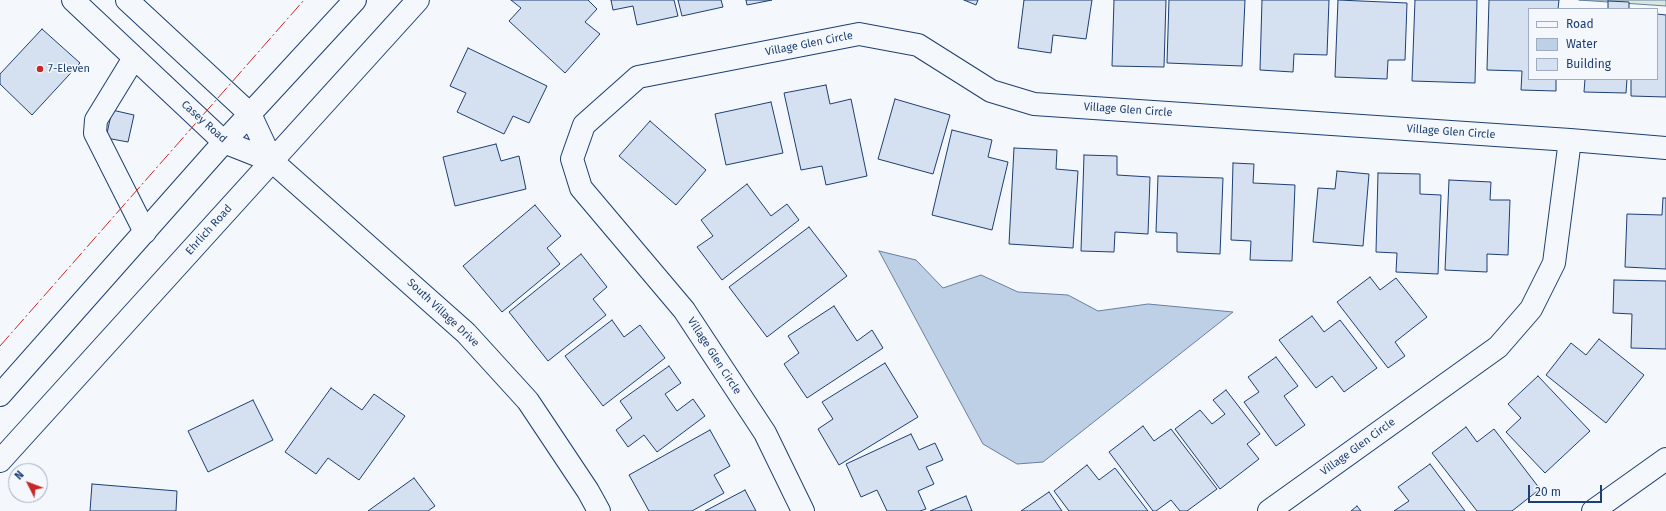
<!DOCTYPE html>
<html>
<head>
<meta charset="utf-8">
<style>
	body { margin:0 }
	#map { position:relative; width:1666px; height:511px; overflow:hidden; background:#f4f7fb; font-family:"Fira Sans",sans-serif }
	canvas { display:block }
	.legend { position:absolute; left:1528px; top:8px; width:130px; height:72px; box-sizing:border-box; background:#f4f7fb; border:1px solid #9eadc5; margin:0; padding:5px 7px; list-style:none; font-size:12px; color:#1d3f73 }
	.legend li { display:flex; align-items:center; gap:8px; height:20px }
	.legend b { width:20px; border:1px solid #9eadc5 }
	.north { position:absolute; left:8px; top:463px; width:40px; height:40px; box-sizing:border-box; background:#f4f7fb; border:1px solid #9eadc5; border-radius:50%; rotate:312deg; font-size:11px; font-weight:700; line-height:16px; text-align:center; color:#1d3f73 }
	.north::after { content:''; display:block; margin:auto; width:14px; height:18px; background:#c62828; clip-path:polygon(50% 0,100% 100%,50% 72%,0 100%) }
	.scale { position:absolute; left:1528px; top:485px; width:74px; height:18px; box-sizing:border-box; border:2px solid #1d3f73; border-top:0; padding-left:5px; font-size:12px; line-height:14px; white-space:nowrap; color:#1d3f73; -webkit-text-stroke:3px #f4f7fb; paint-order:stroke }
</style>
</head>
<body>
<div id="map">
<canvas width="1666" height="511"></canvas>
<ul class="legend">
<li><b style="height:5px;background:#f4f7fb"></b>Road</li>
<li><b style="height:11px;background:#bed0e5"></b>Water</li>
<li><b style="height:11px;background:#d5e0f0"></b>Building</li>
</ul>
<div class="north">N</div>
<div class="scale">20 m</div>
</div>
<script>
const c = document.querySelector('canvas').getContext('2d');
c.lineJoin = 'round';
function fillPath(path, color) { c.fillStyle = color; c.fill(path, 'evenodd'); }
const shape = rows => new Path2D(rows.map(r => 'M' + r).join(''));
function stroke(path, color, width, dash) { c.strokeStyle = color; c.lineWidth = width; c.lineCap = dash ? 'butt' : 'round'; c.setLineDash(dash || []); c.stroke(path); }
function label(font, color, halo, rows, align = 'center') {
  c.font = font + ' "Fira Sans",sans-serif'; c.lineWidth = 3; c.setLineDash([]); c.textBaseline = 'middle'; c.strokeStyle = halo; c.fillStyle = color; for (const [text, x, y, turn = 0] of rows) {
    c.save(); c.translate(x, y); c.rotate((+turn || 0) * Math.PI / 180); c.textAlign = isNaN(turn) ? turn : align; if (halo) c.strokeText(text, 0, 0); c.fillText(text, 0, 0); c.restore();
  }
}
const green = shape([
	[1579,0,1666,0,1666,6,1579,0]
]);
const water = shape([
	[879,251,916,260,943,288,981,275,1018,292,1068,295,1098,311,1148,304,1233,312,1043,462,1017,464,983,444,879,251]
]);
const building = shape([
	[511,0,588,0,597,9,585,22,600,34,565,73,509,21,521,8,511,0],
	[611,0,674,0,678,16,637,25,633,6,613,10,611,0],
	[678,0,721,0,723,7,682,16,678,0],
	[746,0,772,0,747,5,746,0],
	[964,0,978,0,976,5,964,0],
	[1024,0,1092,0,1086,39,1053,35,1051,53,1018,48,1024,0],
	[1114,0,1166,0,1164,67,1112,66,1114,0],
	[1169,0,1245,0,1242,66,1167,63,1169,0],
	[1262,0,1329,0,1327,55,1294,54,1293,72,1260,70,1262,0],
	[1338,0,1407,3,1405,60,1388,60,1387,79,1335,77,1338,0],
	[1415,0,1477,0,1475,83,1412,81,1415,0],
	[1489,0,1559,0,1558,9,1529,9,1529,79,1556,79,1556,91,1521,90,1522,71,1487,70,1489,0],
	[1608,1,1629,2,1629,9,1608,9,1608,1],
	[1657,14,1666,15,1666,97,1631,96,1631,79,1657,79,1657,14],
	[42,29,80,63,32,115,0,84,0,74,42,29],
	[468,48,547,86,529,123,513,116,504,134,457,112,466,93,450,86,468,48],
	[1585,79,1627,79,1626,93,1584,92,1585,79],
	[826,85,830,104,851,99,867,176,826,185,822,166,801,170,784,93,826,85],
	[895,99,950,115,933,174,878,159,895,99],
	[771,102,783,153,726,165,715,114,771,102],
	[112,110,134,115,128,142,106,138,112,110],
	[650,121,706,170,676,205,619,156,650,121],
	[952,130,992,140,988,157,1008,162,992,230,932,215,952,130],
	[496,144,501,161,519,156,526,189,455,206,443,157,496,144],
	[1014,148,1057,150,1056,169,1078,171,1073,248,1009,244,1014,148],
	[1084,155,1117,156,1117,175,1150,177,1148,234,1115,232,1114,252,1081,251,1084,155],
	[1233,163,1254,164,1253,183,1295,185,1292,261,1250,260,1251,241,1231,240,1233,163],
	[1337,171,1369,174,1363,246,1313,242,1318,188,1335,189,1337,171],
	[1378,173,1420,174,1420,194,1441,195,1438,274,1396,272,1397,253,1376,252,1378,173],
	[1158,176,1223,178,1220,254,1177,252,1177,233,1156,232,1158,176],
	[1449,180,1491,182,1490,200,1510,200,1508,255,1487,254,1487,272,1445,270,1449,180],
	[747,184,771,216,787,204,799,220,722,280,697,247,713,236,701,220,747,184],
	[1663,198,1666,198,1666,269,1625,267,1627,214,1662,215,1663,198],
	[535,205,561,236,547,248,560,264,502,312,463,266,535,205],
	[809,227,847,276,767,337,729,287,809,227],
	[581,254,607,287,593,299,606,315,548,361,509,312,581,254],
	[1370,277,1380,290,1396,278,1427,317,1395,342,1405,356,1388,368,1337,302,1370,277],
	[1614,280,1666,281,1666,349,1631,348,1632,314,1613,313,1614,280],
	[834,306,857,341,872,330,883,348,807,398,784,364,799,353,788,336,834,306],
	[1312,316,1324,332,1340,320,1377,368,1344,392,1332,376,1316,388,1279,340,1312,316],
	[612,320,624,337,640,325,665,358,603,406,565,356,612,320],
	[1599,339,1644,375,1606,423,1546,375,1571,343,1586,355,1599,339],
	[1276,357,1298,386,1284,396,1305,425,1276,446,1244,402,1259,392,1248,377,1276,357],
	[885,363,918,417,839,465,818,429,833,419,822,402,885,363],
	[669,366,681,383,665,394,677,411,693,399,705,416,657,452,644,435,628,447,616,430,632,418,620,401,669,366],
	[1538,376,1590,431,1545,473,1506,432,1521,418,1508,404,1538,376],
	[331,388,362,410,374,394,405,416,359,480,328,458,316,474,285,452,331,388],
	[1226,390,1260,434,1247,444,1259,459,1220,489,1175,429,1200,410,1212,424,1225,414,1213,400,1226,390],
	[253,400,273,440,208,472,188,431,253,400],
	[1143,426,1154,441,1171,429,1217,489,1187,511,1180,511,1171,500,1156,511,1153,511,1109,452,1143,426],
	[1466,427,1477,442,1494,429,1540,489,1512,511,1477,511,1432,453,1466,427],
	[710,430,730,466,714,475,724,493,692,511,649,511,629,475,710,430],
	[911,434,919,450,935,443,943,460,926,467,934,484,918,491,926,509,920,511,887,511,877,490,861,497,846,464,911,434],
	[1430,464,1465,511,1394,511,1409,501,1398,487,1430,464],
	[1087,465,1099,480,1115,468,1148,511,1069,511,1054,491,1087,465],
	[414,478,435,506,428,511,368,511,414,478],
	[92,484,177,491,176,511,90,511,92,484],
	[745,490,756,511,705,511,745,490],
	[1049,492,1062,511,1021,511,1049,492],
	[966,496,972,511,930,511,966,496],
	[1357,506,1361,511,1351,511,1357,506]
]);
const minor = shape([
	[73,0,224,142,272,161,466,333,528,401,588,491,599,511],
	[127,0,250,114,272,161],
	[134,58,96,120,95,133,145,232],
	[1570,140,1666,148],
	[803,511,765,433,684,310,581,188,572,159,584,125,638,77,859,34,918,45,991,91,1034,104,1570,140,1554,263,1531,309,1498,347,1269,511],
	[1593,511,1666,459]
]);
const major = shape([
	[0,395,224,142,355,0],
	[0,461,418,0]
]);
const power = shape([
	[0,346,304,0]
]);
const markers = [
	[40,69,4,"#c62828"]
];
const streetNames = [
	["Village Glen Circle",809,44,-11],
	["Village Glen Circle",1128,110,4],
	["Casey Road",204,122,42],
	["Village Glen Circle",1451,132,4],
	["Ehrlich Road",209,230,-48],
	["South Village Drive",443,313,43],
	["Village Glen Circle",714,356,57],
	["Village Glen Circle",1358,447,-36]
];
const poiNames = [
	["7-Eleven",48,69]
];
fillPath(green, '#d7e8df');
stroke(green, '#687fa3', 1);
fillPath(water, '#bed0e5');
stroke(water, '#687fa3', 1);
fillPath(building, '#d5e0f0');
stroke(building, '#1d3f73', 1);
stroke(minor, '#1d3f73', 24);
stroke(major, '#1d3f73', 24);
stroke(minor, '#f4f7fb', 22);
stroke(major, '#f4f7fb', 22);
stroke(power, '#c62828', 1, [14, 3, 2, 3]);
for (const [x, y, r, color] of markers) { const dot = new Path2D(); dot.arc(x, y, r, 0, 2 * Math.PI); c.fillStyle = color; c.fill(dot); stroke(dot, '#f4f7fb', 1.5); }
label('11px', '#1d3f73', '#f4f7fb', streetNames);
label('11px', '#1d3f73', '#f4f7fb', poiNames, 'left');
</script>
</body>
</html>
